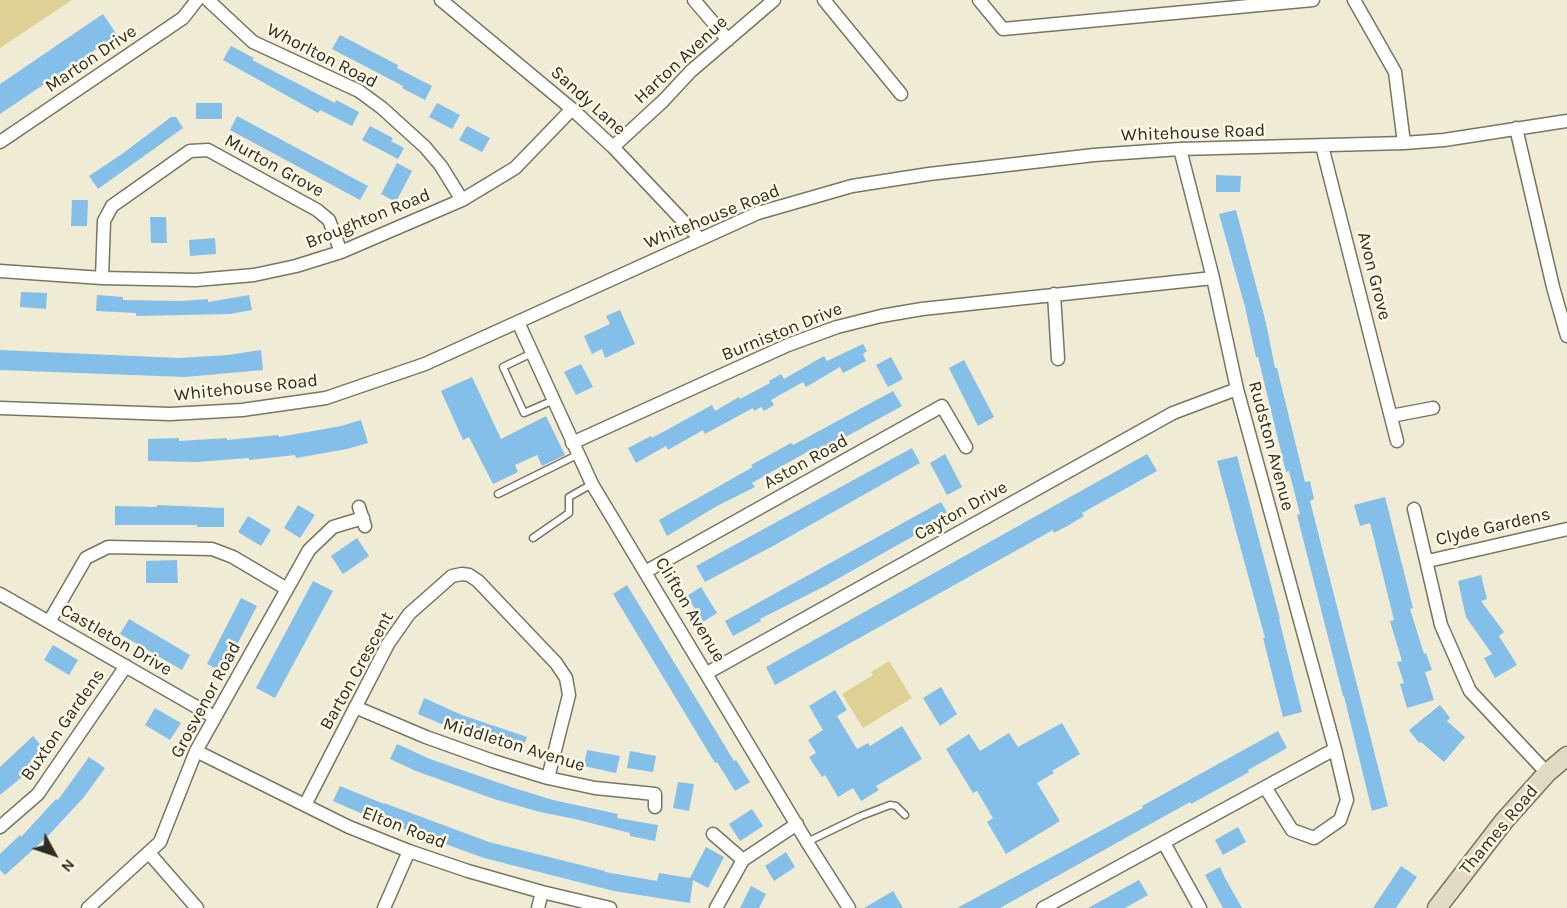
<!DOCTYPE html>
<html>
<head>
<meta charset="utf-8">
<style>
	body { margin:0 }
	#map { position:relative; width:1567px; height:908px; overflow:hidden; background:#f0ebd5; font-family:Karla,sans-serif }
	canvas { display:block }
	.north { position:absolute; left:24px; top:824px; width:60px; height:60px; -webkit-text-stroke:4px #fdf8e3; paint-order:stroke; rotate:130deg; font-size:16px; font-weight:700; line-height:24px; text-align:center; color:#2e2c24 }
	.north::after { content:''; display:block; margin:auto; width:21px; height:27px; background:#2e2c24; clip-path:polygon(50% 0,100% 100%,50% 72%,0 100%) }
</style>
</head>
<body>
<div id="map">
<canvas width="1567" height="908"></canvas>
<div class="north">N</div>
</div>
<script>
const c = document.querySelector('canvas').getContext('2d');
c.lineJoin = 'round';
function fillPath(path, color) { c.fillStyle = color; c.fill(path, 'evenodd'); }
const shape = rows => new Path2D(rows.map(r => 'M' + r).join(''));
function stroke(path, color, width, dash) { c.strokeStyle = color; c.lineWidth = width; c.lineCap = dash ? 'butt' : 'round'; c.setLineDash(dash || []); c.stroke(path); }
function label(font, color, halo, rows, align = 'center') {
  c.font = font + ' Karla,sans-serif'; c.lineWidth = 5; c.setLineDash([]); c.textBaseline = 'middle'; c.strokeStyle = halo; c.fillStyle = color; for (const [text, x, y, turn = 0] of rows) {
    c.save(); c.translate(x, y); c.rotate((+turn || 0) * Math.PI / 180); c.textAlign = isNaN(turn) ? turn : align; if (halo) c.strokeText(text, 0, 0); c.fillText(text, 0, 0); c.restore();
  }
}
const green = shape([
	[0,0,72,0,0,48],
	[889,661,912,698,863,728,842,694,873,675,871,672]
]);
const building = shape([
	[103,14,117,35,0,114,0,84],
	[340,35,398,65,397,68,432,86,425,100,402,88,403,86,332,49],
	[231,46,254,58,252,60,335,103,336,100,359,112,352,126,320,110,318,113,223,60],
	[196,103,222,103,222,119,196,119],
	[437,103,460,115,452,129,429,117],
	[237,116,368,186,360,200,230,130],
	[171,117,176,117,183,128,98,189,89,176,122,154],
	[370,126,393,138,391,141,404,148,398,159,362,140],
	[467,126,490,138,482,152,459,140],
	[397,163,412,171,396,202,381,194],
	[1216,175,1241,176,1240,192,1216,192],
	[72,200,88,200,87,226,71,226],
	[1236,210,1266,323,1275,368,1277,368,1305,482,1310,481,1314,499,1310,501,1388,806,1372,811,1344,696,1343,696,1297,515,1300,514,1289,471,1286,472,1258,357,1256,357,1245,307,1219,214],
	[150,217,166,217,167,243,151,243],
	[215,238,216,254,190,256,189,240],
	[21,292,47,293,46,309,20,307],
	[97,295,123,297,123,300,182,301,208,299,208,302,249,295,252,310,230,314,136,316,136,313,96,311],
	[620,310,635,344,605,358,602,349,592,354,584,336,610,324,606,316],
	[863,344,867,351,863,354,866,361,843,373,840,367,806,387,803,382,771,400,774,405,764,411,761,407,754,411,753,408,705,434,703,430,668,450,666,446,636,463,628,448,651,436,652,438,712,405,715,411,739,397,740,399,770,383,769,381,781,374,784,379,824,356,827,361],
	[0,350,179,358,228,355,261,350,263,370,185,377,0,370],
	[891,357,903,379,888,387,876,365],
	[964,360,994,417,978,426,949,368],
	[581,364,593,387,576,395,564,372],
	[472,377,501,439,546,416,565,455,542,466,537,455,515,465,518,472,493,484,469,437,463,440,441,391],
	[893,391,902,406,809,457,807,452,782,466,752,483,755,487,717,506,667,536,659,520,753,467,751,465,773,453,791,443,793,445],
	[361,420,368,443,347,449,296,458,295,455,249,460,249,458,197,462,148,461,148,439,179,438,179,441,227,438,227,440,278,435,279,437,341,426],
	[912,448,920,463,773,546,705,582,696,566],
	[945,454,962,487,947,495,930,463],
	[1147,454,1157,471,1082,513,1084,516,1069,525,1054,533,1053,530,775,685,766,667],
	[1237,456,1280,619,1279,619,1302,712,1283,717,1263,638,1265,638,1217,461],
	[1385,497,1413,608,1410,609,1424,654,1426,653,1432,670,1425,672,1434,700,1407,708,1400,684,1404,683,1397,662,1402,661,1390,621,1394,620,1370,523,1360,526,1354,505],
	[941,502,949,516,825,586,760,619,761,621,733,636,725,621],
	[157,505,224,508,224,527,197,527,197,525,115,525,115,506,157,507],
	[298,505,315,515,300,538,284,528],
	[248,516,271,530,261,546,238,532],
	[357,538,369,556,343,574,331,556],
	[177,560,178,583,146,583,146,561],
	[1481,575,1487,599,1481,601,1504,632,1499,636,1517,665,1495,678,1484,658,1492,654,1466,617,1458,581],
	[313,581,333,591,275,698,256,688],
	[627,585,734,761,736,760,750,782,735,791,717,762,715,763,613,594],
	[701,587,717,613,703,622,687,596],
	[241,598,257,606,223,672,207,664],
	[129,619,190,655,182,670,120,634],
	[53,645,78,660,69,675,44,660],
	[941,687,957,714,940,726,923,698],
	[835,690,847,710,837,716,857,749,868,743,870,746,902,726,922,759,876,786,879,790,861,801,853,788,838,797,825,775,822,777,809,757,816,753,808,740,823,730,809,706],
	[424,698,462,715,527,737,521,752,446,726,418,714],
	[1440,705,1450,718,1447,721,1465,737,1444,762,1421,742,1419,743,1409,730],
	[155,708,181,723,170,740,145,725],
	[1062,723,1080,754,1052,771,1054,773,1037,783,1060,821,1006,854,987,822,993,818,977,791,973,793,946,749,969,734,980,751,1009,733,1018,747],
	[1278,731,1287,748,1248,770,1249,772,1191,804,1190,802,1000,908,957,908,1143,808,1142,806],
	[33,736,49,755,0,795,0,767],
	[397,744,430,759,514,788,553,800,618,814,617,818,658,825,655,841,630,836,630,833,575,819,540,812,494,799,416,771,390,759],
	[587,750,620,756,616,773,584,766],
	[630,751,656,756,653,772,627,768],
	[89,757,105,768,84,797,47,837,5,875,0,870,0,854,20,835,21,837,56,799,58,800],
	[678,782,694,784,689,811,673,808],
	[340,786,384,804,384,803,489,842,605,871,605,872,657,881,659,873,690,878,706,847,724,857,708,888,693,880,690,903,614,891,484,858,365,815,333,801],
	[752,809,763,826,740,841,729,824],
	[1238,827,1246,842,1223,855,1215,840],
	[786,852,795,867,774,881,765,866],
	[1401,866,1417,877,1396,908,1373,908],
	[1220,867,1225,878,1242,908,1223,908,1205,875],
	[1139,880,1148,895,1125,908,1088,908],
	[751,886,766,894,759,908,740,908],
	[893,891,903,908,864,908]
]);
const lane = shape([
	[532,353,503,367,524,413,554,400],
	[498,494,577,455],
	[533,538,569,513,569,497,592,484],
	[807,842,861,816,890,805,896,806,905,815]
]);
const street = shape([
	[208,0,253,42,359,91,382,108,425,147,441,166,462,200],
	[441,0,572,109,613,147,700,239],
	[694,0,728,40],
	[824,0,901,94],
	[979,0,1003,29,1313,0],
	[1354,0,1395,72,1404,143],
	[1516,128,1553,287,1567,336],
	[0,142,183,18,197,0],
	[1322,146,1397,441],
	[613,147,663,101,691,71,774,0],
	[0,271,102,278,196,280,254,275,296,266,341,252,462,200,515,168,572,109],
	[102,278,104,221,112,206,190,151,208,150,317,210,329,220,341,252],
	[1054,294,1058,359],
	[518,322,592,484,807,842,849,908],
	[0,408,170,414,242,410,326,398,425,364,758,213,852,186,929,174,1094,155,1180,149,1404,143,1444,140,1567,121],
	[1391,416,1433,408],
	[572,443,788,345,837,327,881,316,922,309,1213,278],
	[359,507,365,526],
	[1414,509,1441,625,1470,691,1547,773],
	[1428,561,1567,529],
	[645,572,942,406,966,447],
	[0,594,214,717],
	[49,622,86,558,108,547,212,549,233,557,287,589],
	[707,673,1173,413,1237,389],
	[355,707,426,737,493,761,548,778,595,788,655,794,655,807],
	[196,751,349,827,409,851,468,871,542,892,610,908],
	[1265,787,1292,830,1314,838,1340,820,1347,800,1335,749],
	[305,805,388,644,409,614,452,576,462,574,469,575,478,581,556,663,566,678,569,695,548,778],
	[0,827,38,794,126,666],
	[713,834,743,860],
	[1164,843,1200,908],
	[149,853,197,908],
	[88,908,160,842,196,751,309,550,333,527,363,518],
	[384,908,409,851],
	[538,908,542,892],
	[716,908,743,860,797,824],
	[1043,908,1335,749,1237,389,1213,278,1180,149]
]);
const secondary = shape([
	[1437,908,1504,821,1547,773,1567,756]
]);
const streetNames = [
	["Whorlton Road",322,56,27],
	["Marton Drive",91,59,-34],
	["Harton Avenue",681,60,-43],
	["Sandy Lane",588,101,42],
	["Whitehouse Road",1193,133,-2],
	["Murton Grove",274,166,29],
	["Whitehouse Road",712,217,-22],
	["Broughton Road",368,219,-22],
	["Avon Grove",1374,276,76],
	["Burniston Drive",782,332,-22],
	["Whitehouse Road",246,388,-6],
	["Rudston Avenue",1271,446,75],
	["Aston Road",806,462,-29],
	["Cayton Drive",961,511,-29],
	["Clyde Gardens",1493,527,-13],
	["Clifton Avenue",690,610,59],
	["Castleton Drive",116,640,30],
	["Barton Crescent",357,671,-61],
	["Grosvenor Road",206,700,-62],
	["Buxton Gardens",63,725,-55],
	["Middleton Avenue",514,745,17],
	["Elton Road",404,828,21],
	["Thames Road",1499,830,-50]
];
fillPath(green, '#dfd196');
fillPath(building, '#83bfe8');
stroke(lane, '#7a7562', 9);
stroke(street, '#7a7562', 15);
stroke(secondary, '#7a7562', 21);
stroke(lane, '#fff', 6);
stroke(street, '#fff', 12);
stroke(secondary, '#e1dbc3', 18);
label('18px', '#2e2c24', '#fdf8e3', streetNames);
</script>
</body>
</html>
